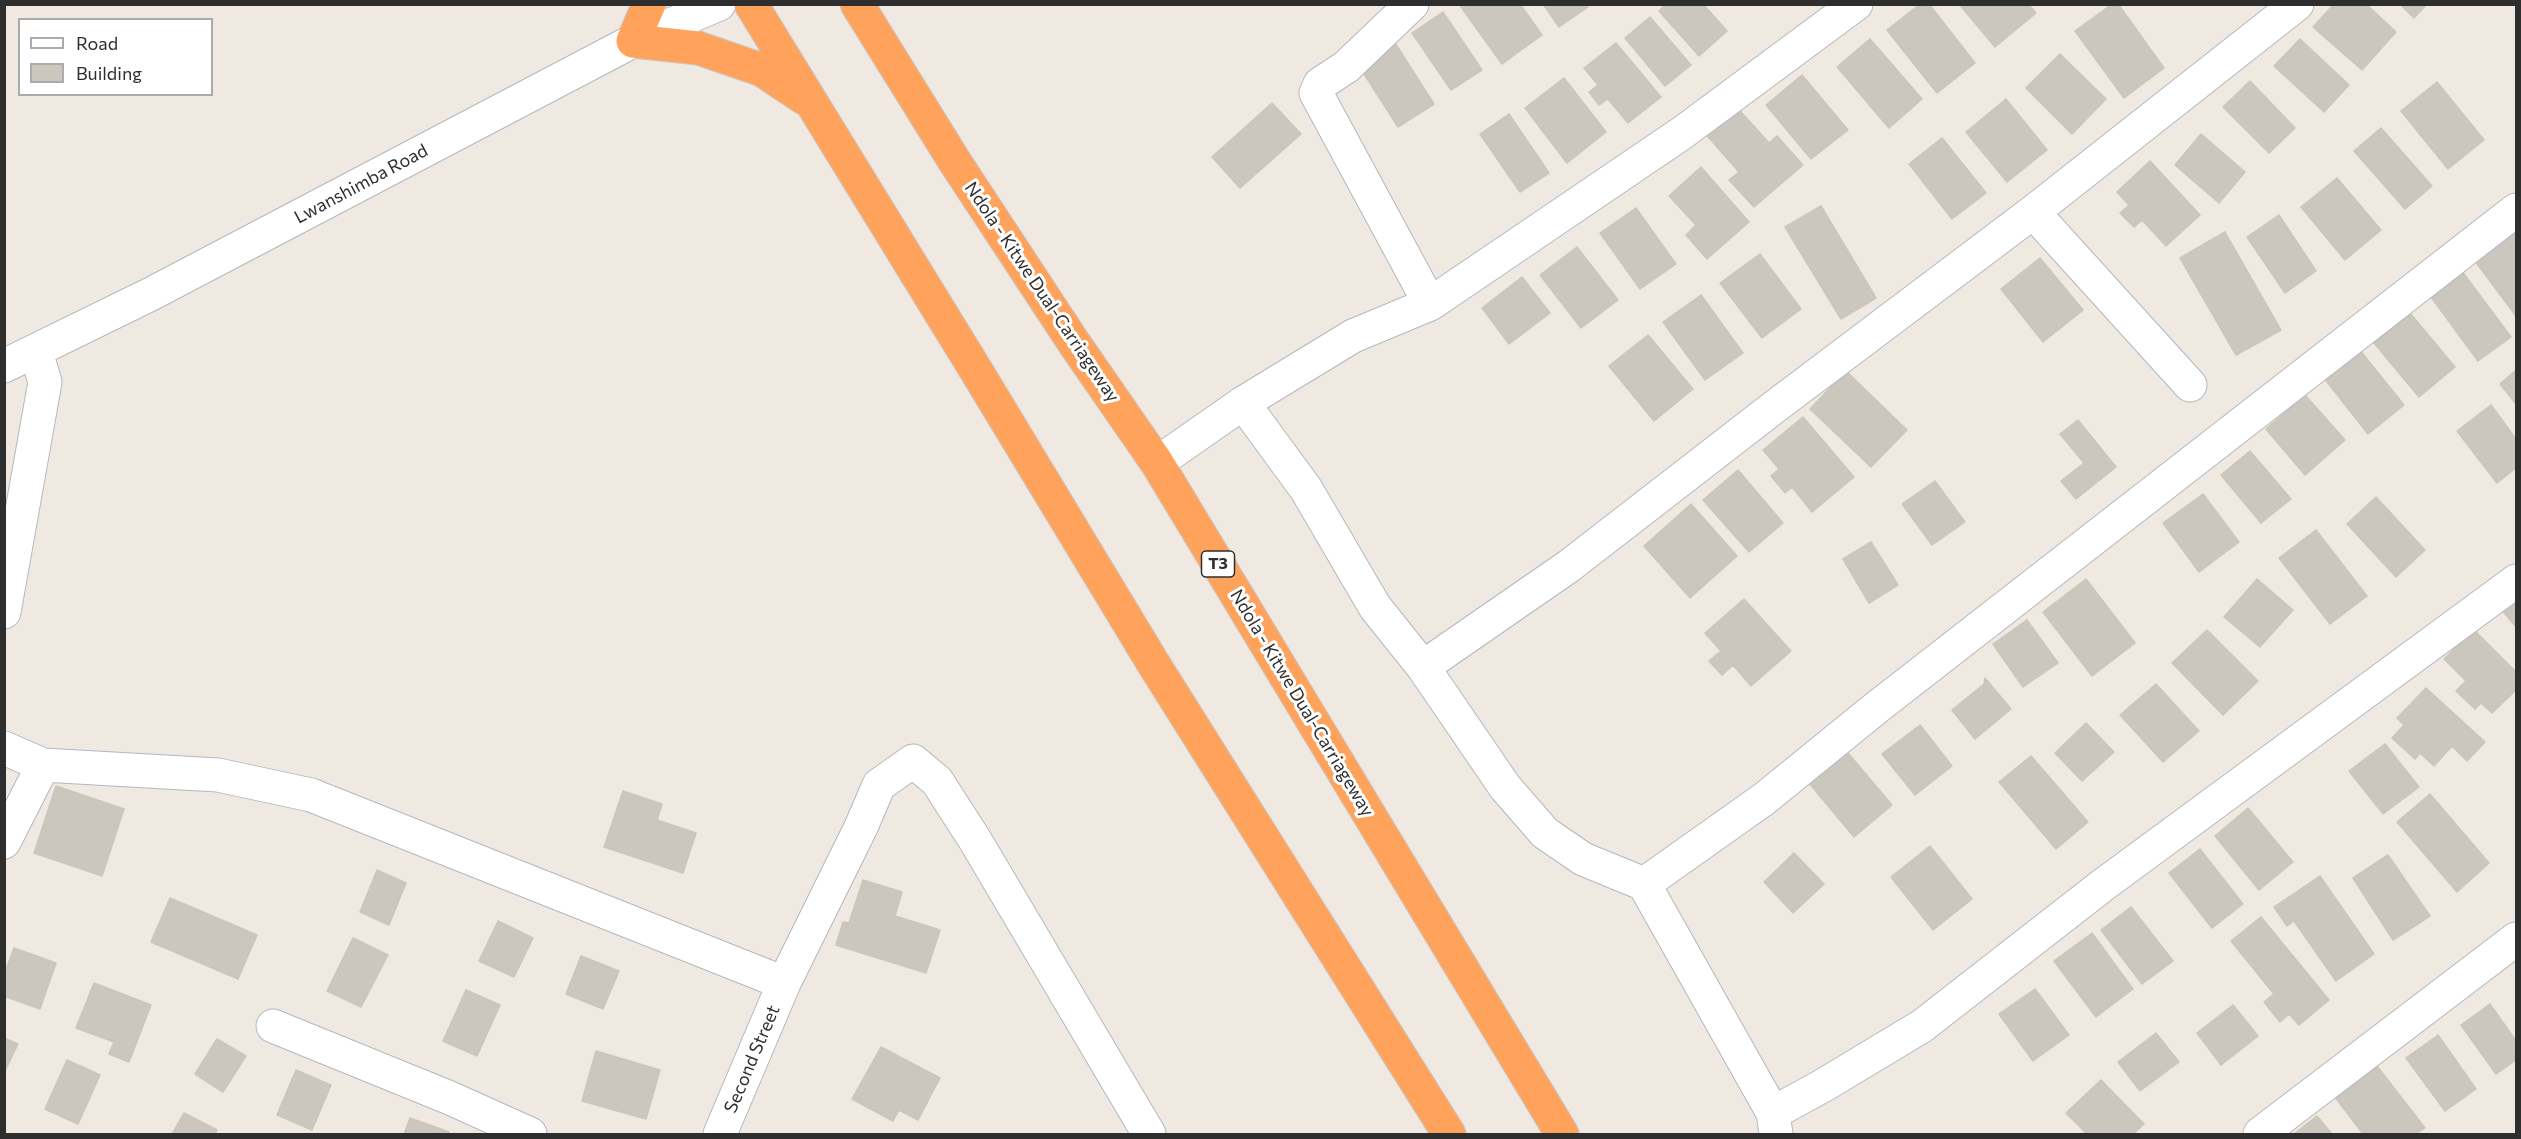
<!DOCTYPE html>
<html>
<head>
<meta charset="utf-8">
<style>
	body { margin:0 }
	#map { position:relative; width:2521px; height:1139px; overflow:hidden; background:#efe9e1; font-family:Commissioner,sans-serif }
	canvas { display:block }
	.frame { position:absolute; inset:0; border:6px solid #2e2e2e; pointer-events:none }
	.legend { position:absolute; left:18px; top:18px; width:195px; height:78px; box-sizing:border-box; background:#fff; border:2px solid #ababab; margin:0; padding:8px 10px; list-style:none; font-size:18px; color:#2e2e2e }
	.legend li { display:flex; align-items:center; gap:12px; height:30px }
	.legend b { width:30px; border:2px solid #ababab }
</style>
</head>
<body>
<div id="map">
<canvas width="2521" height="1139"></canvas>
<div class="frame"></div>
<ul class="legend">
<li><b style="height:8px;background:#fff"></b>Road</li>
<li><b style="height:16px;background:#cbc7bf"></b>Building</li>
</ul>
</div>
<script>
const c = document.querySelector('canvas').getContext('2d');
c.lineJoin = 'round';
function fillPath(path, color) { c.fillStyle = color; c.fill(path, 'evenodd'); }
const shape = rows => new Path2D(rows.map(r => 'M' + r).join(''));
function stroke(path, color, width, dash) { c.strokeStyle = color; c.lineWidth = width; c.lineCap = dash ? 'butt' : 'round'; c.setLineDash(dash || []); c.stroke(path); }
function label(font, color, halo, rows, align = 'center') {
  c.font = font + ' Commissioner,sans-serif'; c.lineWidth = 6; c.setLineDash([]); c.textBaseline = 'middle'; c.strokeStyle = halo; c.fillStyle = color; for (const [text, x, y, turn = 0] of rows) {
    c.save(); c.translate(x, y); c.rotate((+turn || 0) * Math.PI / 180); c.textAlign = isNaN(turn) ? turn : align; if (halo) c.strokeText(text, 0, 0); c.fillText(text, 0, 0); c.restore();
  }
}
const building = shape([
	[1459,4,1520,4,1542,35,1502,64,1459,4],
	[1543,4,1586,4,1588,7,1559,27,1543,4],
	[1666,4,1703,4,1727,31,1699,56,1659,11,1666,4],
	[1920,4,1929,4,1975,63,1937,93,1887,30,1920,4],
	[1959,4,2028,4,2036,13,1995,47,1959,4],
	[2112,4,2118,4,2164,68,2124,98,2075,31,2112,4],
	[2334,4,2366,4,2396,32,2362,70,2313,27,2334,4],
	[2400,4,2427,4,2414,18,2400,4],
	[1443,12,1482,70,1451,90,1412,33,1443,12],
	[1650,17,1691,65,1665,86,1625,38,1650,17],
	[1870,39,1922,99,1889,128,1837,67,1870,39],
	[2300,39,2349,85,2324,112,2274,66,2300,39],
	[1395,43,1434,104,1398,127,1359,66,1395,43],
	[1616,43,1661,97,1628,123,1608,99,1599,105,1589,92,1598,85,1584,68,1616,43],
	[2060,54,2106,99,2072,134,2026,88,2060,54],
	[1802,75,1848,130,1811,159,1766,105,1802,75],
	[1564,78,1606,132,1567,163,1525,108,1564,78],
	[2250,81,2295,128,2269,153,2223,107,2250,81],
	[2437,82,2484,140,2448,169,2401,111,2437,82],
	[2006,99,2047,150,2007,182,1966,132,2006,99],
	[1272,103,1301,134,1240,188,1212,157,1272,103],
	[1733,103,1769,143,1777,136,1803,165,1754,207,1729,180,1739,172,1702,130,1733,103],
	[1509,114,1549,173,1520,192,1480,134,1509,114],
	[2381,128,2432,186,2405,209,2354,151,2381,128],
	[2201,134,2245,172,2219,203,2175,165,2201,134],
	[1942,138,1986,193,1952,219,1909,164,1942,138],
	[2150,161,2200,215,2166,246,2142,220,2134,227,2120,213,2129,205,2117,192,2150,161],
	[1701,167,1749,222,1707,259,1686,235,1696,225,1669,196,1701,167],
	[2337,178,2381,230,2345,260,2301,207,2337,178],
	[1821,206,1876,298,1841,319,1785,227,1821,206],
	[1636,208,1676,264,1640,289,1600,233,1636,208],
	[2279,215,2316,271,2285,293,2247,237,2279,215],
	[2516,223,2516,316,2472,257,2516,223],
	[2225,232,2281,330,2236,355,2180,258,2225,232],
	[1577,247,1618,300,1581,328,1540,275,1577,247],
	[1760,254,1801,309,1762,338,1720,283,1760,254],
	[2040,258,2083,310,2043,342,2001,289,2040,258],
	[2461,270,2511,337,2478,361,2428,293,2461,270],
	[1522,277,1550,313,1509,344,1482,308,1522,277],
	[1701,295,1743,353,1705,380,1663,322,1701,295],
	[2410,313,2455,367,2419,397,2374,343,2410,313],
	[1648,335,1693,389,1654,421,1609,366,1648,335],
	[2359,349,2404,405,2368,434,2324,378,2359,349],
	[2516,370,2516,404,2500,384,2516,370],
	[1846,371,1907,430,1871,467,1810,409,1846,371],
	[2305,395,2345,440,2305,475,2266,429,2305,395],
	[2491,405,2516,439,2516,468,2497,483,2457,431,2491,405],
	[1803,417,1854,477,1812,512,1792,487,1785,493,1771,476,1779,469,1763,450,1803,417],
	[2078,420,2116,467,2076,499,2061,481,2084,463,2060,434,2078,420],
	[2250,451,2291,499,2261,523,2221,475,2250,451],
	[1738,470,1783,523,1749,552,1703,500,1738,470],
	[1935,481,1965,522,1932,545,1902,504,1935,481],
	[2203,494,2239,542,2199,572,2163,523,2203,494],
	[2376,497,2425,550,2396,577,2347,524,2376,497],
	[1691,504,1737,556,1690,598,1644,546,1691,504],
	[2316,530,2367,596,2330,624,2279,558,2316,530],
	[1871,542,1898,585,1869,603,1843,559,1871,542],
	[2086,579,2135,643,2092,676,2043,612,2086,579],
	[2257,579,2293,610,2260,647,2224,617,2257,579],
	[2516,596,2516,627,2501,609,2516,596],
	[1744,599,1791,651,1751,686,1733,665,1722,675,1709,661,1721,651,1705,633,1744,599],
	[2027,620,2058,663,2023,687,1993,644,2027,620],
	[2207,630,2258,681,2223,715,2172,663,2207,630],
	[2474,630,2516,672,2516,690,2492,713,2481,703,2475,709,2456,691,2466,681,2444,659,2474,630],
	[1985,678,2011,709,1975,739,1952,710,1984,684,1985,678],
	[2156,684,2199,731,2163,762,2120,715,2156,684],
	[2426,688,2485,742,2467,761,2452,746,2434,766,2420,753,2415,759,2392,738,2404,725,2397,718,2426,688],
	[2086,723,2114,752,2082,781,2055,753,2086,723],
	[1920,725,1952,766,1915,795,1882,754,1920,725],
	[2385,744,2419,787,2383,814,2349,771,2385,744],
	[1842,746,1892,805,1854,837,1804,777,1842,746],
	[2031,756,2088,822,2056,849,1999,782,2031,756],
	[56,786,124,809,102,876,34,853,56,786],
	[623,791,662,804,657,820,696,833,683,873,604,847,623,791],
	[2430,794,2489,863,2457,892,2397,822,2430,794],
	[2248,808,2293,862,2259,890,2215,836,2248,808],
	[1930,846,1972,899,1933,930,1891,877,1930,846],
	[2200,849,2243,904,2212,928,2169,873,2200,849],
	[1794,853,1824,884,1793,913,1764,882,1794,853],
	[2388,855,2430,916,2393,940,2353,878,2388,855],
	[377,870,406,883,389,925,360,912,377,870],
	[2320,876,2374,954,2336,981,2294,921,2287,926,2274,907,2320,876],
	[863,880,902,892,895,916,940,930,926,973,836,945,843,922,849,923,863,880],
	[170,898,257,935,238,979,151,942,170,898],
	[2131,907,2173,961,2142,984,2101,930,2131,907],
	[2261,917,2329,1000,2299,1025,2289,1014,2280,1022,2264,1002,2274,994,2231,941,2261,917],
	[498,921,533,938,514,977,479,961,498,921],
	[2092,933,2133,989,2096,1017,2054,961,2092,933],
	[353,938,388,955,361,1007,327,991,353,938],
	[14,948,56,963,40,1009,4,996,4,975,14,948],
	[581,956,619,971,603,1009,566,994,581,956],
	[94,983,151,1005,129,1062,109,1054,114,1042,76,1028,94,983],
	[2035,989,2069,1035,2033,1061,1999,1014,2035,989],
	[466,990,500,1005,477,1056,443,1041,466,990],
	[2490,1004,2516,1041,2516,1060,2496,1074,2461,1025,2490,1004],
	[2233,1005,2258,1036,2221,1065,2197,1033,2233,1005],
	[2156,1033,2179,1062,2140,1091,2118,1062,2156,1033],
	[2438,1035,2476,1089,2445,1111,2406,1058,2438,1035],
	[4,1038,18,1044,4,1073,4,1038],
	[217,1039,246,1056,223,1092,195,1074,217,1039],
	[881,1047,940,1078,918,1120,899,1110,893,1121,852,1099,881,1047],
	[596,1051,660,1070,646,1119,582,1101,596,1051],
	[67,1060,100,1075,78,1124,45,1109,67,1060],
	[2377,1066,2425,1128,2416,1134,2363,1134,2335,1097,2377,1066],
	[296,1070,331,1085,312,1130,277,1115,296,1070],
	[2101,1080,2144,1124,2133,1134,2087,1134,2066,1113,2101,1080],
	[184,1113,217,1130,215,1134,172,1134,184,1113],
	[2317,1116,2332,1134,2294,1134,2317,1116],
	[410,1118,449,1132,448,1134,404,1134,410,1118]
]);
const minor = shape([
	[1412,4,1346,67,1320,84,1316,93,1430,304],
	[2033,212,2190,385],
	[4,366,151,294,633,41,719,4],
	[1243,403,1306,489,1375,607,1423,667,1505,787,1545,833,1583,859,1644,884,1773,1113,1776,1134],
	[1157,463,1243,403,1353,336,1430,304,1682,133,1856,4],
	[4,612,45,382,36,352],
	[1423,667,1569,566,1773,408,2033,212,2297,4],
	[4,748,43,765,4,842],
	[43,765,218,775,311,795,784,983],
	[1644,884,1764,799,1876,708,2516,210],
	[273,1026,450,1098,530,1134],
	[1773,1113,1824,1085,1922,1026,2103,885,2516,581],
	[720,1134,784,983,861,827,879,785,913,761,937,781,975,840,1149,1134],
	[2260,1134,2516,939]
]);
const highway = shape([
	[649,4,633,41,698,48,762,70,804,98],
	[751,4,977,372,1153,663,1449,1134],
	[857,4,955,162,1074,343,1157,463,1562,1134]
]);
const shields = [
	[1218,564,33]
];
const shieldNames = [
	["T3",1218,564]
];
const streetNames = [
	["Lwanshimba Road",361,184,-28],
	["Ndola - Kitwe Dual-Carriageway",1042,292,56],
	["Ndola - Kitwe Dual-Carriageway",1302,703,59],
	["Second Street",752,1059,-67]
];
fillPath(building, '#cbc7bf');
stroke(building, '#cbc5ba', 1.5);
stroke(minor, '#b4b7c1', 35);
stroke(highway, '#c9c9c9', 35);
stroke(minor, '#fff', 33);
stroke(highway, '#ffa35c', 33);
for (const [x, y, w] of shields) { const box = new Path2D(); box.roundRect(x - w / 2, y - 13, w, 26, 4.5); c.fillStyle = '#fff'; c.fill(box); stroke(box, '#2e2e2e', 1.5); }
label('bold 16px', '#2e2e2e', null, shieldNames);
label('18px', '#2e2e2e', '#fff', streetNames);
</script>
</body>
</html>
